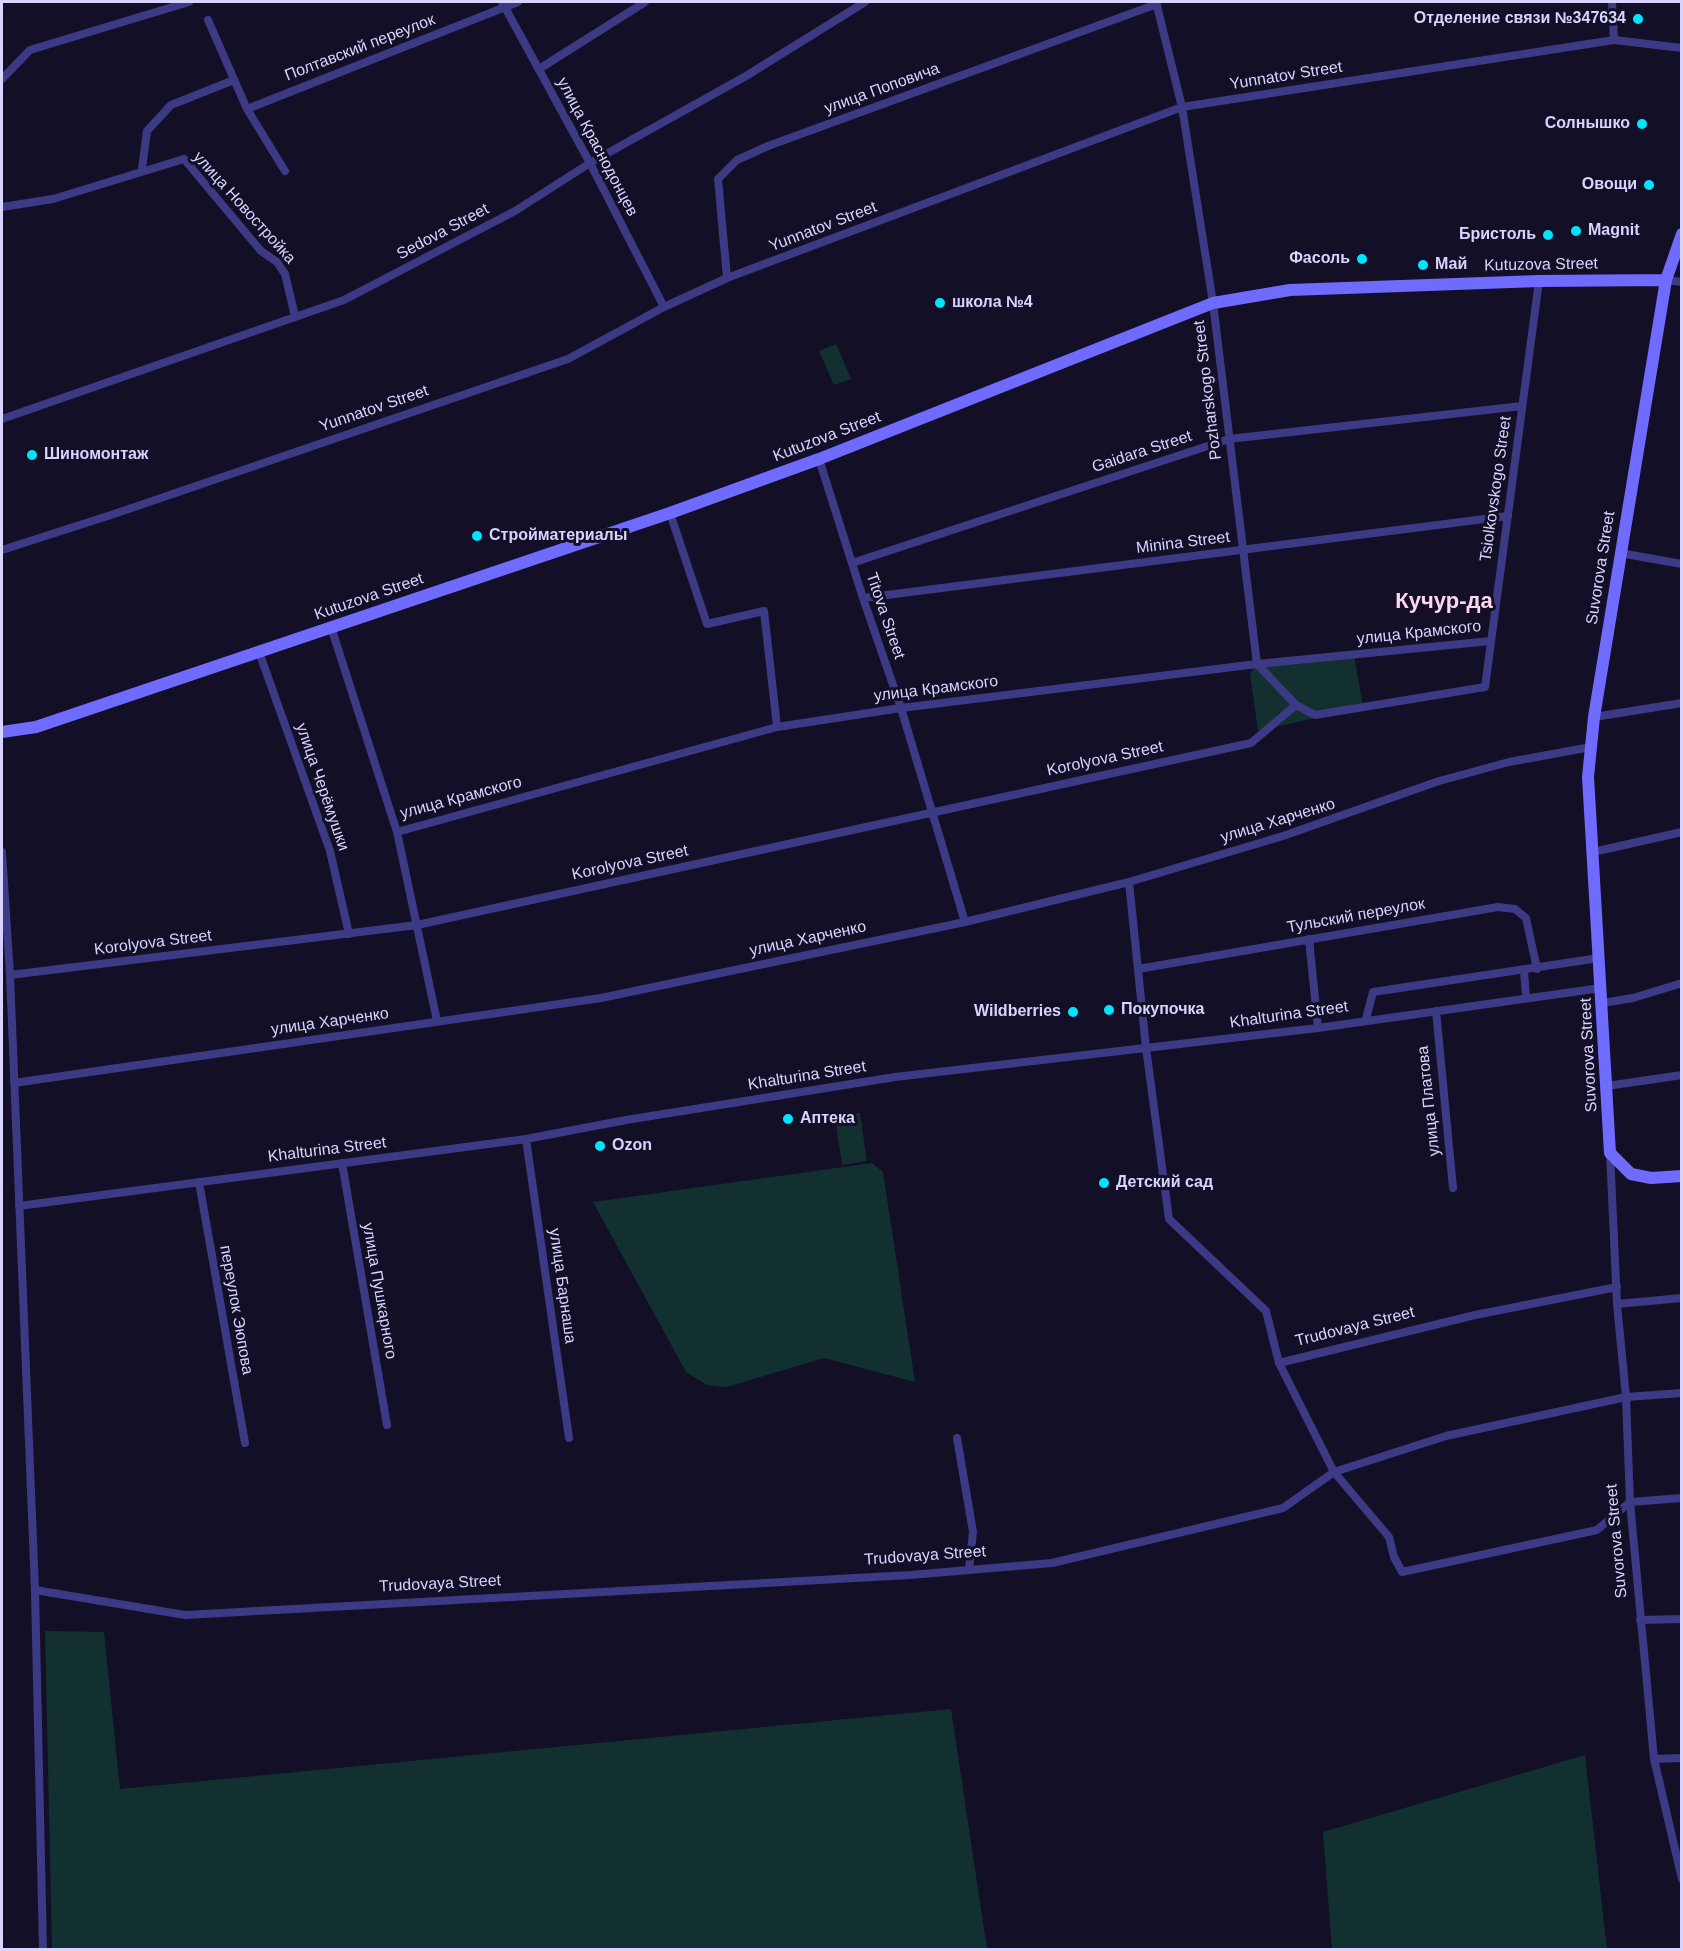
<!DOCTYPE html>
<html>
<head>
<meta charset="utf-8">
<style>
	body { margin:0 }
	#map { position:relative; width:1683px; height:1951px; overflow:hidden; background:#130f26; font-family:Arial,sans-serif }
	canvas { display:block }
	.frame { position:absolute; inset:0; border:3px solid #d9d4ff; pointer-events:none }
</style>
</head>
<body>
<div id="map">
<canvas width="1683" height="1951"></canvas>
<div class="frame"></div>
</div>
<script>
const c = document.querySelector('canvas').getContext('2d');
c.lineJoin = 'round';
function fillPath(path, color) { c.fillStyle = color; c.fill(path, 'evenodd'); }
const shape = rows => new Path2D(rows.map(r => 'M' + r).join(''));
function stroke(path, color, width, dash) { c.strokeStyle = color; c.lineWidth = width; c.lineCap = dash ? 'butt' : 'round'; c.setLineDash(dash || []); c.stroke(path); }
function label(font, color, halo, rows, align = 'center') {
  c.font = font + ' Arial,sans-serif'; c.lineWidth = 6; c.setLineDash([]); c.textBaseline = 'middle'; c.strokeStyle = halo; c.fillStyle = color; for (const [text, x, y, turn = 0] of rows) {
    c.save(); c.translate(x, y); c.rotate((+turn || 0) * Math.PI / 180); c.textAlign = isNaN(turn) ? turn : align; if (halo) c.strokeText(text, 0, 0); c.fillText(text, 0, 0); c.restore();
  }
}
const green = shape([
	[836,344,851,379,834,385,819,351],
	[1354,655,1363,707,1258,731,1250,674,1257,664],
	[860,1113,867,1161,842,1165,835,1117],
	[872,1163,883,1172,915,1382,824,1358,727,1387,707,1385,686,1372,593,1202],
	[45,1631,104,1632,120,1789,951,1709,987,1949,52,1949],
	[1585,1755,1607,1949,1332,1949,1323,1832]
]);
const minor = shape([
	[502,2,590,163,664,307],
	[1612,2,1614,40],
	[208,20,247,109,285,171],
	[539,69,645,2],
	[2,79,30,50,189,2],
	[247,109,518,2],
	[142,169,147,131,171,105,234,80],
	[2,207,53,199,184,159,261,251,277,262,285,274,295,316],
	[727,278,718,179,737,160,768,146,1157,4],
	[1666,280,1682,282],
	[2,419,344,300,515,211,590,163,746,76,865,2],
	[819,459,863,598,901,708,965,922],
	[670,513,707,624,764,611,777,727],
	[2,550,114,514,568,359,664,307,727,278,1182,107,1614,40,1682,48],
	[1620,553,1682,564],
	[852,563,1229,439,1522,406],
	[863,598,1508,516],
	[331,627,397,832,437,1021],
	[259,652,330,851,349,934],
	[1296,705,1315,715,1485,687,1539,281],
	[1594,717,1682,703],
	[397,832,777,727,901,708,1257,664,1491,641],
	[2,852,10,975,35,1590,43,1950],
	[1593,852,1682,832],
	[1129,882,1146,1048,1169,1219,1266,1311,1279,1363],
	[1309,939,1318,1028],
	[1138,969,1498,907,1515,909,1526,918,1537,969],
	[1524,971,1526,997],
	[10,975,417,925,1251,743,1296,705,1257,664,1213,303,1182,107,1156,2],
	[1602,1003,1633,998,1682,983],
	[1436,1011,1453,1188],
	[1366,1019,1373,992,1599,958],
	[14,1083,601,998,965,922,1129,882,1283,836,1439,781,1509,762,1591,747],
	[1607,1086,1682,1075],
	[526,1139,569,1438],
	[1610,1153,1617,1304,1626,1397,1630,1502,1654,1759,1682,1879],
	[342,1163,387,1425],
	[199,1182,245,1443],
	[19,1206,526,1139,626,1120,895,1077,1318,1028,1601,988],
	[1617,1304,1682,1298],
	[1682,1393,1626,1397,1446,1436,1334,1472,1389,1537,1394,1557,1402,1572,1597,1530,1630,1502,1682,1498],
	[957,1438,973,1532,969,1570],
	[35,1590,185,1615,910,1575,1052,1563,1283,1508,1334,1472,1279,1363,1475,1315,1617,1287],
	[1640,1620,1682,1619],
	[1654,1759,1682,1758]
]);
const secondary = shape([
	[1682,234,1666,280,1594,717,1588,777,1610,1153,1631,1174,1651,1178,1682,1176],
	[2,732,36,727,670,513,819,459,1213,303,1290,290,1539,281,1666,280]
]);
const markers = [
	[1638,19,6,"#00e5ff"],
	[1642,124,6,"#00e5ff"],
	[1649,185,6,"#00e5ff"],
	[1576,231,6,"#00e5ff"],
	[1548,235,6,"#00e5ff"],
	[1362,259,6,"#00e5ff"],
	[1423,265,6,"#00e5ff"],
	[940,303,6,"#00e5ff"],
	[32,455,6,"#00e5ff"],
	[477,536,6,"#00e5ff"],
	[1109,1010,6,"#00e5ff"],
	[1073,1012,6,"#00e5ff"],
	[788,1119,6,"#00e5ff"],
	[600,1146,6,"#00e5ff"],
	[1104,1183,6,"#00e5ff"]
];
const poiNames = [
	["Отделение связи №347634",1626,19,"right"],
	["Солнышко",1630,124,"right"],
	["Овощи",1637,185,"right"],
	["Magnit",1588,231],
	["Бристоль",1536,235,"right"],
	["Фасоль",1350,259,"right"],
	["Май",1435,265],
	["школа №4",952,303],
	["Шиномонтаж",44,455],
	["Стройматериалы",489,536],
	["Покупочка",1121,1010],
	["Wildberries",1061,1012,"right"],
	["Аптека",800,1119],
	["Ozon",612,1146],
	["Детский сад",1116,1183]
];
const streetNames = [
	["Полтавский переулок",360,48,-21],
	["Yunnatov Street",1286,76,-9],
	["улица Поповича",882,89,-20],
	["улица Краснодонцев",597,147,62],
	["улица Новостройка",244,208,48],
	["Yunnatov Street",823,227,-21],
	["Sedova Street",443,232,-28],
	["Kutuzova Street",1541,265,-1],
	["Pozharskogo Street",1208,390,-97],
	["Yunnatov Street",374,409,-19],
	["Kutuzova Street",827,437,-21],
	["Gaidara Street",1142,452,-18],
	["Tsiolkovskogo Street",1496,489,-82],
	["Minina Street",1183,543,-7],
	["Suvorova Street",1601,568,-81],
	["Kutuzova Street",369,597,-19],
	["Titova Street",885,616,71],
	["улица Крамского",1419,633,-6],
	["улица Крамского",936,689,-7],
	["Korolyova Street",1105,759,-12],
	["улица Черёмушки",322,787,71],
	["улица Крамского",461,798,-15],
	["улица Харченко",1278,821,-17],
	["Korolyova Street",630,863,-12],
	["Тульский переулок",1356,916,-10],
	["улица Харченко",808,939,-12],
	["Korolyova Street",153,943,-7],
	["Khalturina Street",1289,1015,-8],
	["улица Харченко",330,1022,-8],
	["Suvorova Street",1589,1055,-93],
	["Khalturina Street",807,1076,-9],
	["улица Платова",1429,1101,-96],
	["Khalturina Street",327,1150,-7],
	["улица Барнаша",562,1286,82],
	["улица Пушкарного",379,1291,80],
	["переулок Эюпова",236,1310,80],
	["Trudovaya Street",1355,1327,-14],
	["Suvorova Street",1617,1541,-95],
	["Trudovaya Street",925,1556,-4],
	["Trudovaya Street",440,1584,-3]
];
const districtNames = [
	["Кучур-да",1444,602]
];
fillPath(green, '#12302f');
stroke(minor, '#3d3a85', 8);
stroke(secondary, '#6f6bff', 12);
for (const [x, y, r, color] of markers) { const dot = new Path2D(); dot.arc(x, y, r, 0, 2 * Math.PI); c.fillStyle = color; c.fill(dot); stroke(dot, '#130f26', 2); }
label('bold 16px', '#d9d4ff', '#130f26', poiNames, 'left');
label('16px', '#d9d4ff', '#130f26', streetNames);
label('bold 22px', '#ffd6f0', '#130f26', districtNames);
</script>
</body>
</html>
